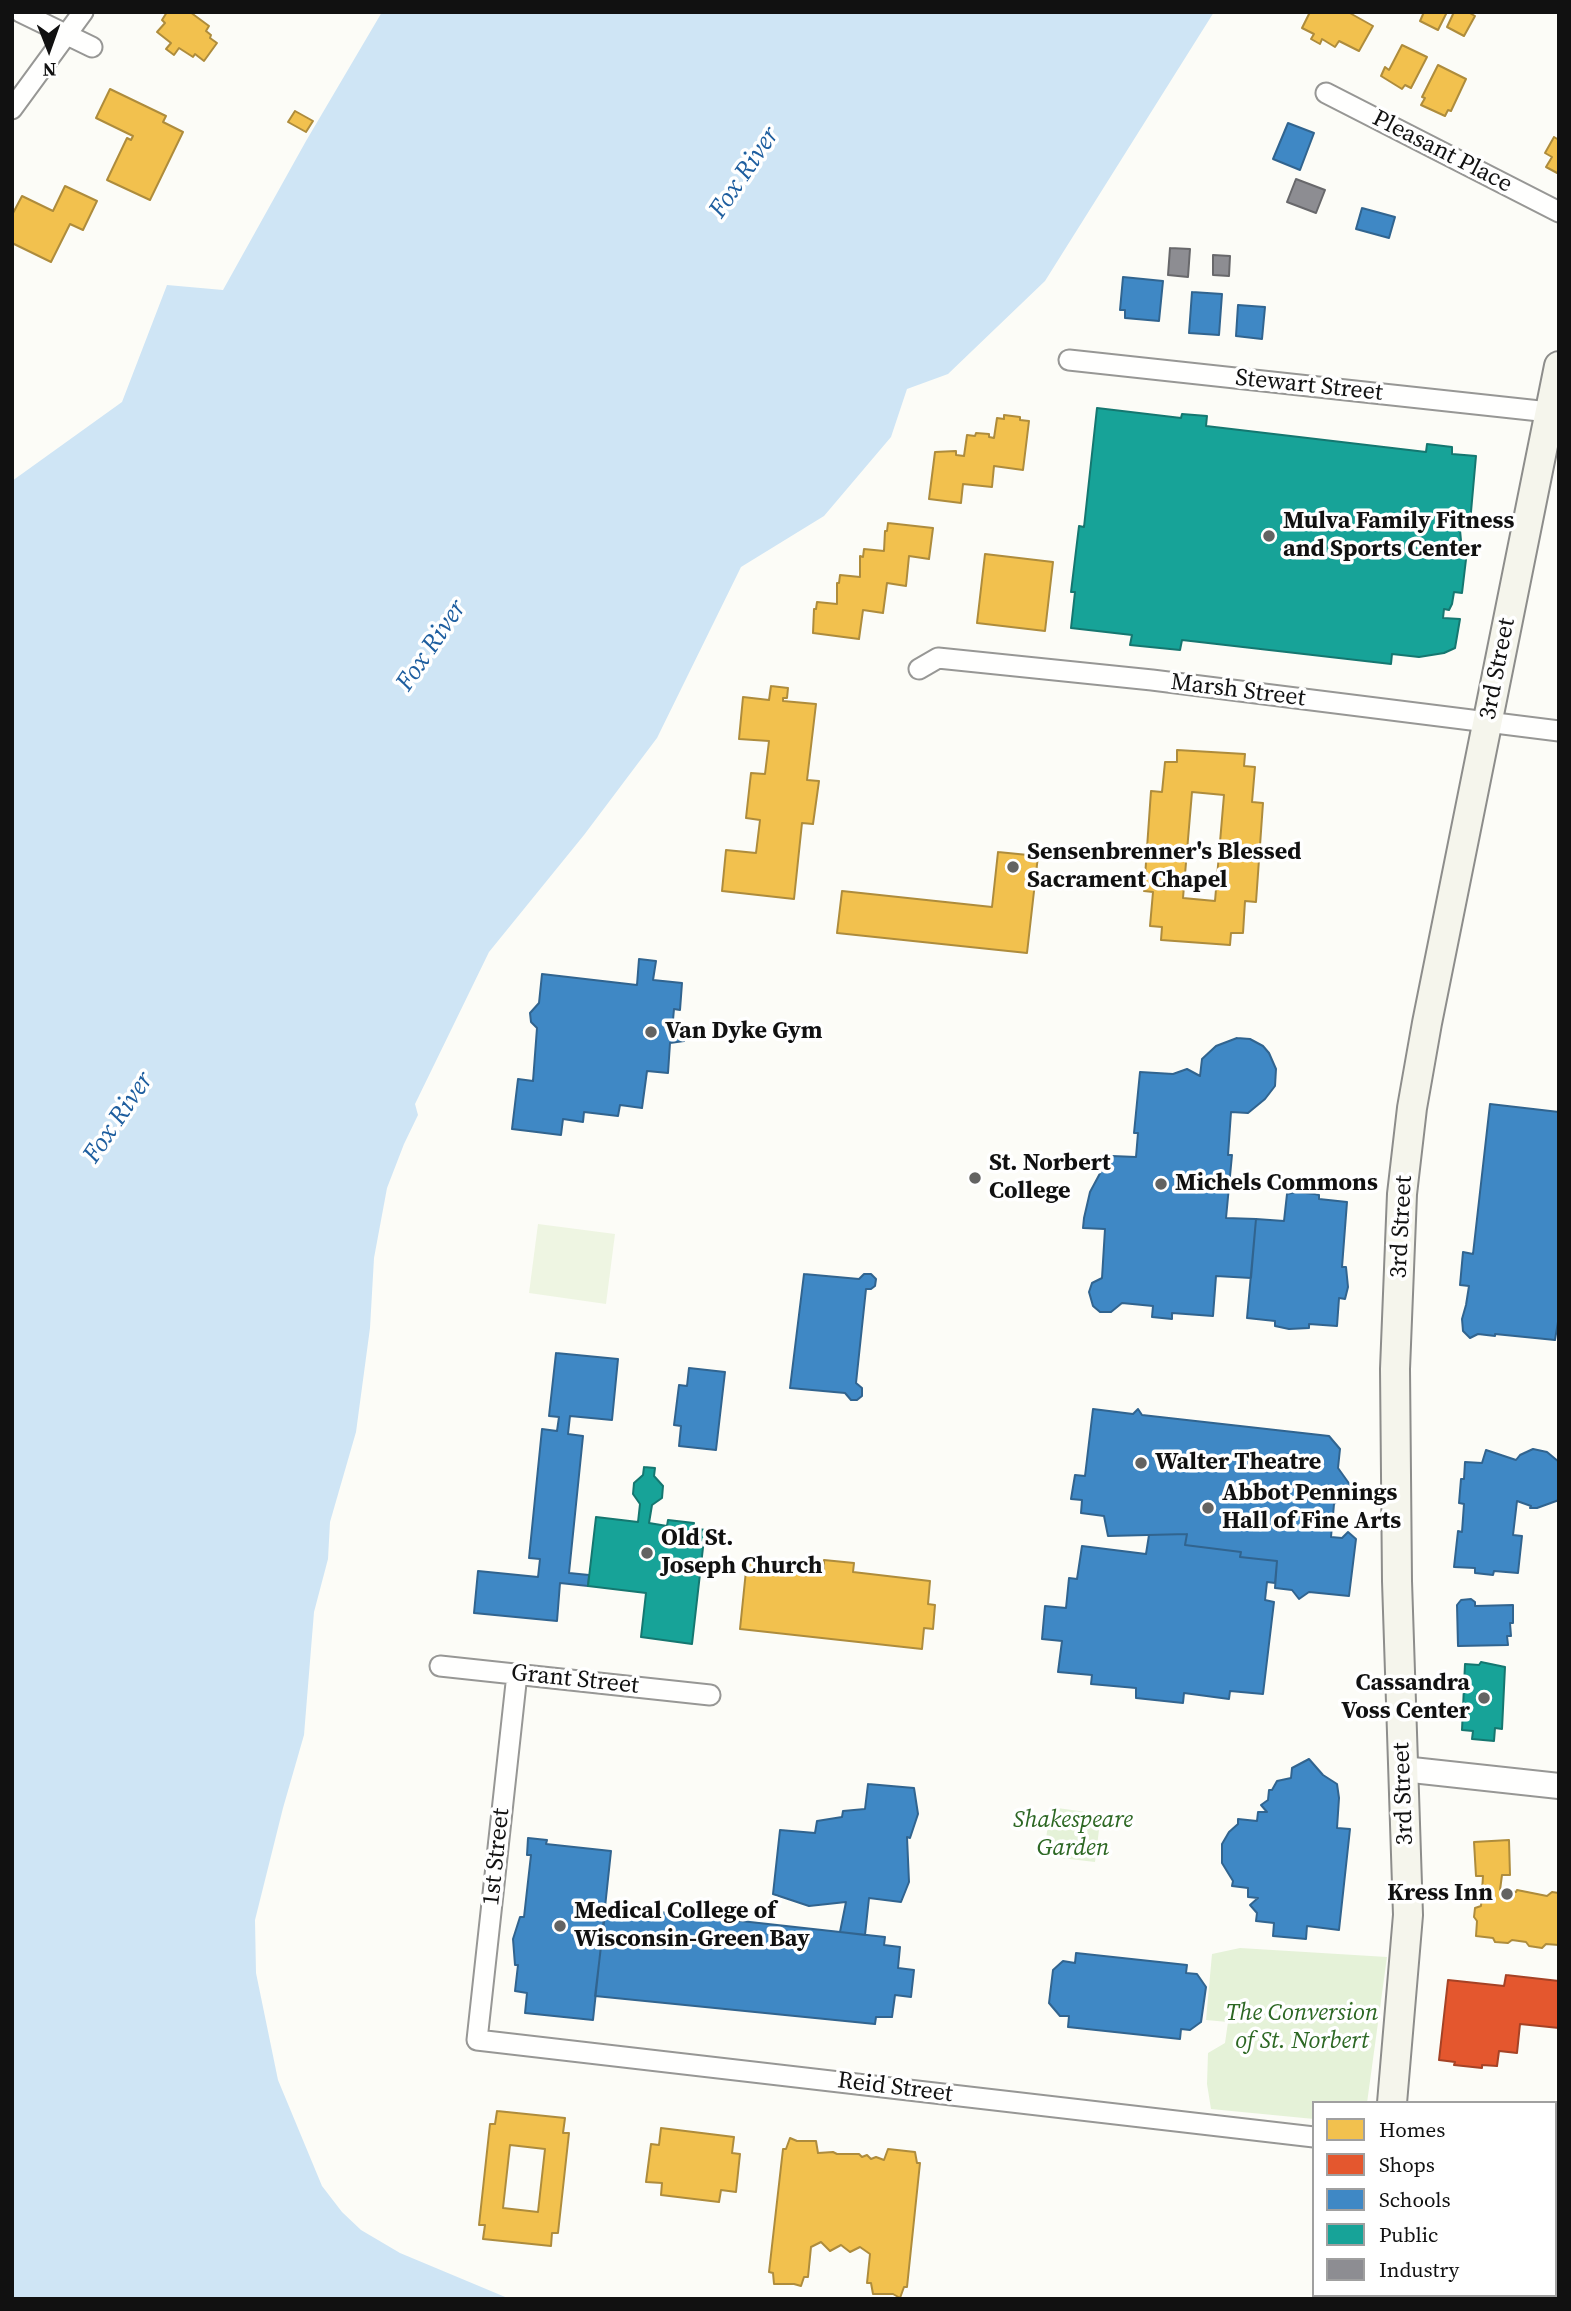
<!DOCTYPE html>
<html>
<head>
<meta charset="utf-8">
<style>
	body { margin:0 }
	#map { position:relative; width:1571px; height:2311px; overflow:hidden; background:#fcfcf7; font-family:"Source Serif 4",serif }
	canvas { display:block }
	.frame { position:absolute; inset:0; border:14px solid #111; pointer-events:none }
	.legend { position:absolute; left:1312px; top:2101px; width:245px; height:196px; box-sizing:border-box; background:#fff; border:2px solid #a0a0a0; margin:0; padding:9px 12px; list-style:none; font-size:21px; color:#111 }
	.legend li { display:flex; align-items:center; gap:14px; height:35px }
	.legend b { width:35px; border:2px solid #a0a0a0 }
	.north { position:absolute; left:14px; top:14px; width:70px; height:70px; -webkit-text-stroke:5px #fff; paint-order:stroke; rotate:179deg; font-size:19px; font-weight:700; line-height:28px; text-align:center; color:#111 }
	.north::after { content:''; display:block; margin:auto; width:24px; height:32px; background:#111; clip-path:polygon(50% 0,100% 100%,50% 72%,0 100%) }
</style>
</head>
<body>
<div id="map">
<canvas width="1571" height="2311"></canvas>
<div class="frame"></div>
<ul class="legend">
<li><b style="height:19px;background:#f2c14e"></b>Homes</li>
<li><b style="height:19px;background:#e4572e"></b>Shops</li>
<li><b style="height:19px;background:#3f88c5"></b>Schools</li>
<li><b style="height:19px;background:#17a398"></b>Public</li>
<li><b style="height:19px;background:#8d8d92"></b>Industry</li>
</ul>
<div class="north">N</div>
</div>
<script>
const c = document.querySelector('canvas').getContext('2d');
c.lineJoin = 'round';
function fillPath(path, color) { c.fillStyle = color; c.fill(path, 'evenodd'); }
const shape = rows => new Path2D(rows.map(r => 'M' + r).join(''));
function stroke(path, color, width, dash) { c.strokeStyle = color; c.lineWidth = width; c.lineCap = dash ? 'butt' : 'round'; c.setLineDash(dash || []); c.stroke(path); }
function label(font, color, halo, rows, align = 'center') {
  c.font = font + ' "Source Serif 4",serif'; c.lineWidth = 7; c.setLineDash([]); c.textBaseline = 'middle'; c.strokeStyle = halo; c.fillStyle = color; for (const [text, x, y, turn = 0] of rows) {
    c.save(); c.translate(x, y); c.rotate((+turn || 0) * Math.PI / 180); c.textAlign = isNaN(turn) ? turn : align; if (halo) c.strokeText(text, 0, 0); c.fillText(text, 0, 0); c.restore();
  }
}
const green = shape([
	[1050,1807,1101,1814,1095,1862,1044,1856],
	[1240,1948,1387,1957,1367,2103,1314,2103,1314,2119,1211,2109,1207,2084,1208,2053,1225,2043,1228,2022,1206,2020,1212,1954]
]);
const pitch = shape([
	[538,1224,615,1234,606,1304,529,1293]
]);
const water = shape([
	[382,12,1214,12,1045,281,948,374,907,389,891,437,824,516,741,567,657,738,584,835,489,952,415,1104,418,1115,404,1144,387,1188,374,1258,370,1328,356,1432,330,1522,328,1559,314,1612,304,1735,283,1808,255,1920,256,1973,278,2080,322,2186,342,2212,361,2230,400,2253,510,2299,12,2299,12,481,122,402,167,285,223,290,306,141]
]);
const homes = shape([
	[167,12,190,12,209,26,206,31,211,35,210,38,217,43,204,61,195,54,193,57,179,48,174,55,166,49,171,43,157,32,165,23,162,20,167,12],
	[1310,12,1348,12,1373,26,1359,51,1339,41,1335,47,1322,39,1320,44,1311,39,1314,34,1302,28,1310,12],
	[1424,12,1447,12,1438,30,1420,21,1424,12],
	[1454,12,1468,12,1475,16,1464,36,1447,27,1454,12],
	[1402,45,1427,57,1411,88,1405,85,1402,89,1381,76,1385,67,1389,70,1402,45],
	[1438,65,1466,79,1451,111,1448,110,1445,116,1421,105,1425,98,1422,97,1438,65],
	[110,89,166,116,163,122,183,132,150,200,107,180,127,138,131,140,133,136,96,118,110,89],
	[295,111,313,121,306,132,288,122,295,111],
	[1554,137,1559,140,1559,174,1546,167,1552,157,1545,153,1554,137],
	[65,186,97,201,83,230,70,224,51,262,12,243,12,215,22,196,53,211,65,186],
	[1004,415,1020,417,1020,420,1029,421,1023,470,994,466,992,487,963,484,961,503,929,499,935,452,956,451,956,455,964,456,967,435,975,436,976,433,989,434,989,437,994,438,997,418,1004,419,1004,415],
	[888,523,933,528,929,559,909,556,906,586,887,583,883,613,863,610,859,639,813,633,814,609,816,609,817,602,837,604,837,583,839,583,840,575,860,577,860,556,863,557,864,549,884,551,885,531,887,531,888,523],
	[985,554,1053,562,1045,631,977,623,985,554],
	[771,686,788,688,787,698,783,698,783,701,816,704,807,780,819,781,813,824,802,823,794,899,722,891,726,850,756,853,760,820,746,818,751,773,765,774,769,741,739,739,743,697,769,700,771,686],
	[1177,750,1245,754,1244,766,1255,767,1252,802,1263,803,1256,902,1245,901,1243,933,1231,933,1230,945,1161,940,1162,927,1150,926,1153,892,1144,891,1151,791,1162,792,1165,762,1177,762,1177,750],
	[1192,792,1224,795,1215,901,1183,898,1192,792],
	[998,852,1038,856,1027,953,837,933,842,891,992,907,998,852],
	[824,1560,854,1563,853,1572,930,1581,928,1604,935,1605,933,1629,924,1628,922,1649,740,1629,747,1561,824,1569,824,1560],
	[1509,1840,1510,1875,1502,1875,1500,1890,1516,1892,1517,1890,1547,1896,1552,1892,1559,1893,1559,1945,1546,1944,1542,1948,1529,1946,1526,1942,1512,1940,1508,1943,1495,1942,1493,1938,1476,1936,1477,1921,1474,1917,1475,1908,1481,1906,1483,1876,1476,1876,1474,1842,1509,1840],
	[497,2111,565,2118,563,2133,569,2133,558,2233,552,2233,551,2246,483,2239,485,2225,479,2225,490,2124,495,2124,497,2111],
	[510,2145,545,2149,538,2212,503,2208,510,2145],
	[661,2128,734,2137,732,2153,740,2154,736,2192,721,2190,719,2202,661,2195,662,2183,646,2182,651,2144,659,2145,661,2128],
	[790,2138,797,2141,816,2141,818,2153,833,2152,837,2154,859,2154,862,2157,867,2155,871,2159,876,2157,884,2160,888,2149,915,2152,917,2163,920,2163,907,2287,904,2287,900,2298,893,2294,873,2294,871,2283,867,2283,870,2254,860,2247,850,2252,841,2245,830,2251,821,2242,811,2247,808,2277,804,2277,801,2286,794,2284,774,2284,773,2273,769,2272,783,2149,786,2149,790,2138]
]);
const shops = shape([
	[1506,1975,1559,1981,1559,2028,1520,2024,1517,2053,1499,2051,1497,2066,1482,2065,1482,2068,1454,2065,1455,2062,1439,2060,1448,1980,1504,1986,1506,1975],
	[1555,2202,1559,2203,1559,2299,1534,2299,1535,2295,1555,2295,1555,2202]
]);
const schools = shape([
	[1288,123,1314,133,1300,170,1273,159,1288,123],
	[1362,208,1395,217,1389,238,1356,229,1362,208],
	[1123,277,1163,281,1159,321,1125,318,1125,310,1120,310,1123,277],
	[1192,292,1222,294,1219,335,1189,333,1192,292],
	[1238,305,1265,307,1262,339,1236,336,1238,305],
	[639,959,656,961,653,980,682,983,680,1010,674,1009,673,1020,683,1023,688,1034,684,1041,670,1043,668,1073,647,1071,642,1108,620,1105,618,1116,584,1112,583,1122,563,1119,561,1135,512,1129,518,1079,533,1081,537,1028,531,1022,530,1013,539,1003,542,974,637,985,639,959],
	[1237,1038,1250,1039,1263,1046,1269,1053,1276,1069,1275,1086,1265,1099,1248,1113,1231,1112,1228,1155,1232,1155,1226,1218,1256,1219,1251,1278,1216,1276,1213,1316,1172,1313,1172,1319,1152,1317,1153,1306,1122,1303,1111,1312,1100,1312,1093,1306,1089,1292,1092,1283,1102,1278,1105,1229,1083,1228,1084,1218,1090,1192,1105,1164,1112,1156,1136,1157,1138,1133,1134,1133,1140,1072,1173,1074,1187,1069,1200,1076,1202,1059,1216,1046,1237,1038],
	[1490,1104,1559,1112,1559,1316,1555,1340,1495,1334,1495,1336,1478,1334,1470,1338,1463,1331,1462,1319,1466,1305,1469,1286,1460,1285,1463,1252,1473,1254,1490,1104],
	[1296,1192,1315,1194,1319,1195,1319,1199,1347,1202,1342,1267,1346,1267,1348,1287,1345,1299,1339,1298,1337,1326,1309,1324,1309,1328,1289,1329,1275,1326,1275,1321,1247,1318,1256,1219,1284,1221,1287,1194,1296,1192],
	[804,1274,859,1279,864,1274,871,1274,876,1279,875,1286,871,1289,866,1289,856,1383,862,1388,862,1396,857,1400,851,1400,845,1393,790,1388,804,1274],
	[556,1353,618,1359,612,1420,570,1416,568,1434,583,1436,569,1573,589,1575,588,1586,560,1583,557,1621,474,1613,478,1571,538,1577,540,1559,529,1558,542,1429,557,1431,559,1417,549,1416,556,1353],
	[689,1368,725,1372,716,1450,679,1446,681,1426,674,1425,679,1385,687,1386,689,1368],
	[1093,1409,1133,1414,1138,1409,1142,1415,1329,1436,1340,1449,1338,1468,1353,1489,1334,1504,1331,1537,1342,1538,1348,1532,1356,1539,1349,1596,1309,1592,1299,1599,1292,1590,1275,1588,1277,1561,1240,1557,1241,1552,1185,1545,1187,1534,1108,1536,1104,1516,1081,1513,1082,1500,1071,1499,1075,1475,1085,1476,1093,1409],
	[1533,1449,1547,1452,1559,1462,1559,1500,1537,1508,1530,1508,1531,1506,1517,1501,1513,1535,1522,1536,1518,1573,1494,1571,1493,1575,1475,1573,1475,1568,1454,1567,1458,1531,1462,1532,1464,1504,1459,1503,1461,1479,1464,1479,1465,1462,1482,1463,1486,1450,1516,1460,1520,1455,1533,1449],
	[1187,1534,1185,1545,1241,1552,1240,1557,1277,1561,1275,1583,1267,1582,1265,1600,1274,1602,1263,1694,1230,1691,1229,1699,1184,1693,1183,1703,1136,1698,1136,1688,1091,1684,1092,1675,1058,1672,1062,1641,1042,1639,1045,1606,1066,1608,1069,1578,1077,1579,1082,1546,1146,1554,1149,1535,1187,1534],
	[1471,1599,1475,1602,1475,1606,1513,1605,1513,1623,1510,1623,1511,1636,1507,1636,1508,1645,1458,1646,1457,1605,1461,1600,1471,1599],
	[1309,1759,1323,1775,1337,1784,1339,1798,1337,1828,1350,1829,1339,1930,1307,1926,1306,1939,1273,1936,1274,1923,1256,1921,1257,1913,1250,1905,1258,1898,1248,1897,1248,1888,1232,1886,1233,1881,1222,1863,1222,1844,1229,1832,1238,1824,1238,1819,1257,1821,1258,1812,1267,1812,1261,1805,1268,1800,1269,1790,1272,1790,1277,1781,1291,1778,1292,1768,1309,1759],
	[868,1784,914,1788,918,1814,910,1838,907,1837,909,1882,901,1902,869,1898,865,1935,840,1932,846,1902,809,1906,773,1894,780,1830,815,1833,817,1821,842,1817,843,1811,865,1809,868,1784],
	[528,1838,547,1840,546,1844,611,1851,593,2020,525,2013,527,1993,515,1991,518,1965,515,1965,513,1939,520,1917,524,1917,531,1855,527,1855,528,1838],
	[606,1906,885,1937,884,1945,900,1947,898,1968,914,1970,911,1997,895,1995,892,2017,876,2017,875,2024,595,1996,606,1906],
	[1076,1953,1187,1965,1186,1973,1197,1974,1206,1987,1201,2022,1190,2030,1181,2029,1180,2039,1068,2027,1069,2016,1060,2016,1049,2003,1053,1970,1063,1961,1075,1963,1076,1953]
]);
const public = shape([
	[1097,408,1181,418,1182,414,1207,416,1206,426,1426,452,1427,444,1452,447,1452,454,1476,456,1470,523,1454,522,1453,529,1460,530,1462,551,1467,551,1462,593,1454,592,1452,604,1449,610,1444,609,1443,618,1460,619,1455,648,1444,653,1419,657,1392,654,1391,664,1182,640,1180,650,1130,645,1132,635,1071,628,1075,592,1071,592,1079,526,1084,527,1097,408],
	[644,1467,655,1468,654,1476,663,1486,662,1498,652,1505,649,1523,667,1526,668,1520,694,1523,693,1528,705,1530,692,1644,641,1637,646,1593,588,1586,596,1517,638,1522,640,1504,633,1494,634,1483,643,1475,644,1467],
	[1481,1662,1505,1667,1502,1729,1495,1728,1494,1741,1472,1739,1473,1731,1462,1730,1465,1664,1479,1665,1481,1662]
]);
const industry = shape([
	[1296,179,1325,190,1316,213,1287,202,1296,179],
	[1170,248,1190,249,1188,277,1168,275,1170,248],
	[1213,255,1230,256,1229,276,1213,275,1213,255]
]);
const minor = shape([
	[20,12,92,47],
	[1326,93,1559,212],
	[12,109,83,12],
	[1069,360,1549,412],
	[919,669,938,658,1152,680,1559,731],
	[440,1666,710,1695],
	[517,1674,477,2040,1314,2137]
]);
const tertiary = shape([
	[1403,1769,1559,1786]
]);
const secondary = shape([
	[1392,2103,1408,1915,1397,1581,1395,1369,1402,1194,1412,1108,1427,1023,1559,366],
	[1555,2164,1559,2164],
	[1373,2299,1374,2295]
]);
const markers = [
	[1269,536,7,"#636362"],
	[1013,867,7,"#636362"],
	[651,1032,7,"#636362"],
	[975,1178,7,"#636362"],
	[1161,1184,7,"#636362"],
	[1141,1463,7,"#636362"],
	[1208,1508,7,"#636362"],
	[647,1553,7,"#636362"],
	[1484,1698,7,"#636362"],
	[1507,1894,7,"#636362"],
	[560,1926,7,"#636362"]
];
const streetNames = [
	["Pleasant Place",1442,152,27],
	["Stewart Street",1309,386,6],
	["3rd Street",1498,669,-79],
	["Marsh Street",1238,691,7],
	["3rd Street",1402,1227,-87],
	["Grant Street",575,1680,6],
	["3rd Street",1404,1794,-92],
	["1st Street",497,1857,-84],
	["Reid Street",895,2088,7]
];
const poiNames = [
	["Mulva Family Fitness",1283,522],
	["and Sports Center",1283,550],
	["Sensenbrenner's Blessed",1027,853],
	["Sacrament Chapel",1027,881],
	["Van Dyke Gym",665,1032],
	["St. Norbert",989,1164],
	["College",989,1192],
	["Michels Commons",1175,1184],
	["Walter Theatre",1155,1463],
	["Abbot Pennings",1222,1494],
	["Hall of Fine Arts",1222,1522],
	["Old St.",661,1539],
	["Joseph Church",661,1567],
	["Cassandra",1470,1684,"right"],
	["Voss Center",1470,1712,"right"],
	["Kress Inn",1493,1894,"right"],
	["Medical College of",574,1912],
	["Wisconsin-Green Bay",574,1940]
];
const parkNames = [
	["Shakespeare",1073,1821],
	["Garden",1073,1849],
	["The Conversion",1302,2014],
	["of St. Norbert",1302,2042]
];
const waterNames = [
	["Fox River",745,173,-56],
	["Fox River",432,646,-56],
	["Fox River",119,1118,-56]
];
fillPath(green, '#e5f2d8');
fillPath(pitch, '#eef5e2');
fillPath(water, '#cfe5f5');
fillPath(homes, '#f2c14e');
stroke(homes, '#ae8c3c', 2);
fillPath(shops, '#e4572e');
stroke(shops, '#a54225', 2);
fillPath(schools, '#3f88c5');
stroke(schools, '#31648f', 2);
fillPath(public, '#17a398');
stroke(public, '#157770', 2);
fillPath(industry, '#8d8d92');
stroke(industry, '#68686b', 2);
stroke(minor, '#979795', 23);
stroke(tertiary, '#979795', 28);
stroke(secondary, '#8d8d8b', 32);
stroke(minor, '#fffffe', 19);
stroke(tertiary, '#fffffe', 24);
stroke(secondary, '#f5f5ec', 28);
for (const [x, y, r, color] of markers) { const dot = new Path2D(); dot.arc(x, y, r, 0, 2 * Math.PI); c.fillStyle = color; c.fill(dot); stroke(dot, '#fff', 2.5); }
label('24px', '#111', '#fff', streetNames);
label('bold 24px', '#111', '#fff', poiNames, 'left');
label('italic 24px', '#2c6723', '#fff', parkNames);
label('italic 26px', '#1e5e9f', '#fff', waterNames);
</script>
</body>
</html>
